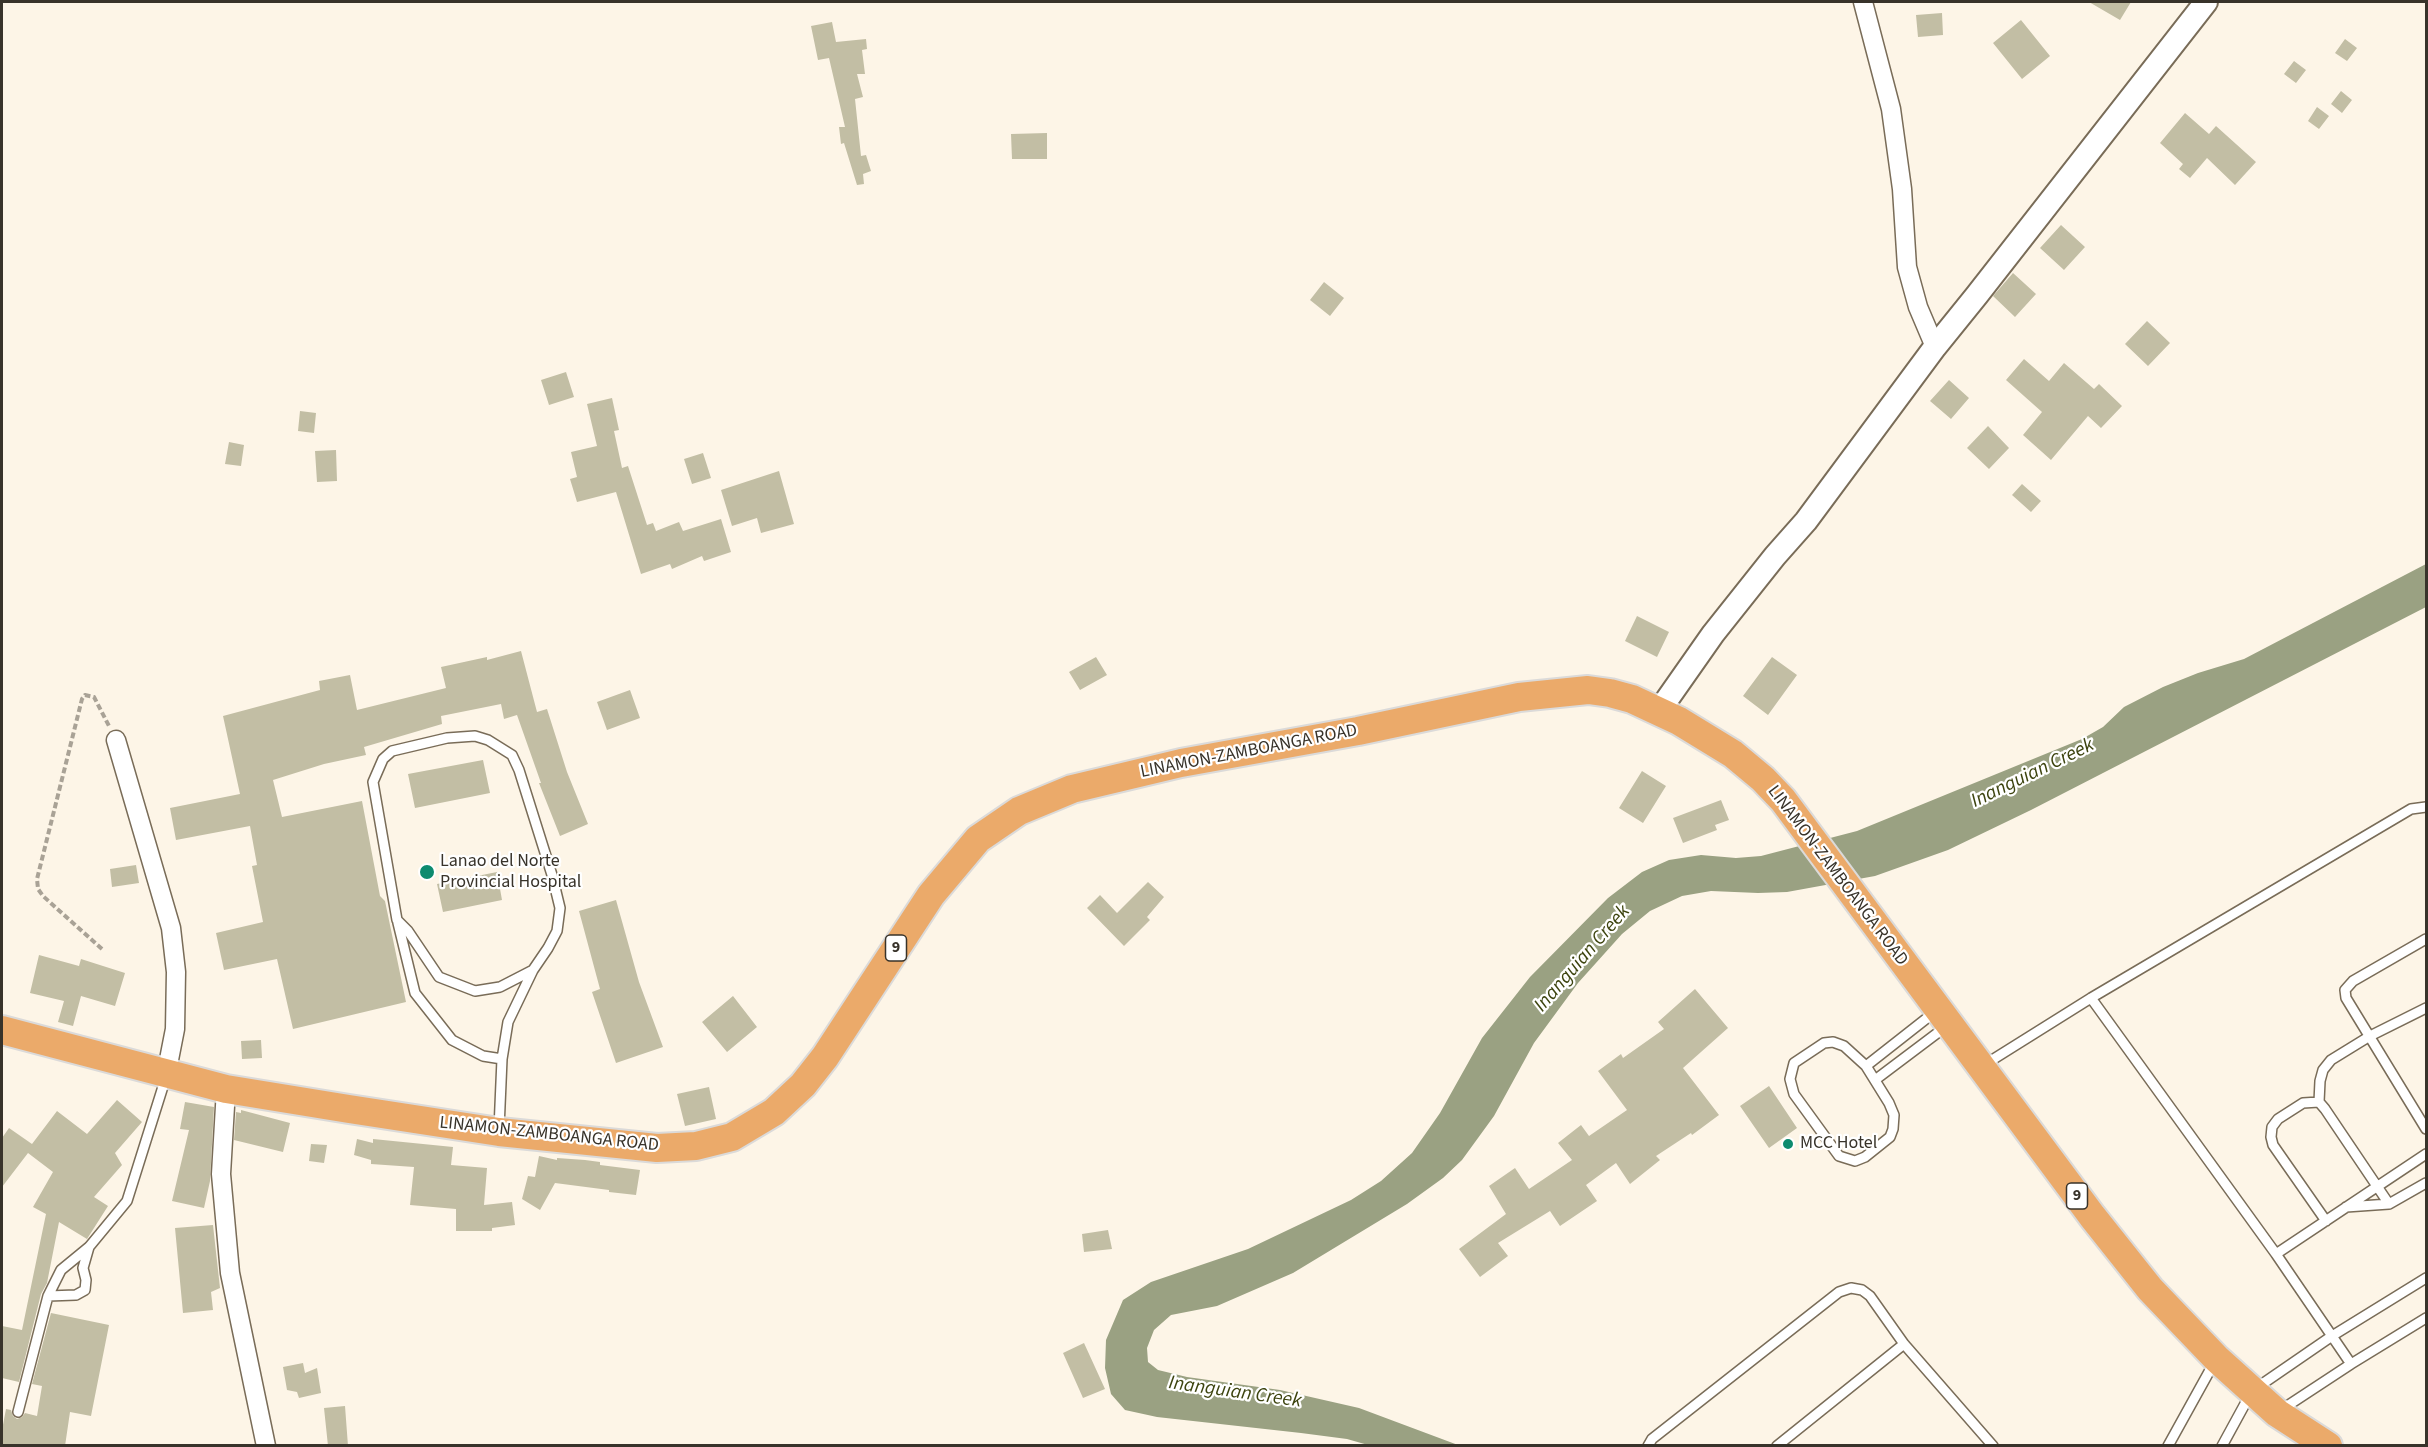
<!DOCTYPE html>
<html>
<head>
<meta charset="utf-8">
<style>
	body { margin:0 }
	#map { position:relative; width:2428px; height:1447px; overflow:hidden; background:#fdf5e7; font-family:"Source Sans 3",sans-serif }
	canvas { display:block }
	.frame { position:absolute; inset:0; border:3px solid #38332a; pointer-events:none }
</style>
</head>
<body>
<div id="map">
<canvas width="2428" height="1447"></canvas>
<div class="frame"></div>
</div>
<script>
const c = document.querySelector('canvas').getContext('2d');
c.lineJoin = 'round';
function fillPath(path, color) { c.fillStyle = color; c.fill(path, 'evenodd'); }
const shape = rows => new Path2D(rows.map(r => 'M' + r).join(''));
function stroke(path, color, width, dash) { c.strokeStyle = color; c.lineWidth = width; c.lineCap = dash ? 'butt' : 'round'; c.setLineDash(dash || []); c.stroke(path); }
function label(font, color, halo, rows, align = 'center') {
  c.font = font + ' "Source Sans 3",sans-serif'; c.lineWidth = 4.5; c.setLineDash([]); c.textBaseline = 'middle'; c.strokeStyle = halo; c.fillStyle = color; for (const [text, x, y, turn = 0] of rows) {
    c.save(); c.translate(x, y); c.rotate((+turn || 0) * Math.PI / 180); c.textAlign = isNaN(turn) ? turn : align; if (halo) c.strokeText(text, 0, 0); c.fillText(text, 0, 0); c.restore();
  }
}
const water = shape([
	[2426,564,2426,607,2031,810,1948,850,1875,876,1787,892,1758,893,1711,891,1682,896,1650,911,1622,934,1578,983,1534,1043,1494,1116,1462,1160,1443,1178,1407,1204,1293,1273,1217,1306,1171,1315,1154,1330,1147,1348,1148,1362,1158,1370,1187,1377,1280,1390,1359,1408,1458,1445,1368,1445,1347,1439,1301,1433,1157,1417,1125,1410,1111,1394,1105,1368,1106,1340,1123,1300,1151,1282,1248,1249,1351,1200,1381,1181,1412,1153,1440,1113,1482,1038,1530,977,1608,898,1642,872,1669,860,1701,855,1736,858,1761,856,1857,831,2082,739,2103,727,2124,707,2163,687,2198,673,2244,659]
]);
const building = shape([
	[2089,2,2131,2,2120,20],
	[1942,13,1943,35,1918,37,1916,15],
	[2021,20,2050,56,2022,79,1993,43],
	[832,22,836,42,866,39,867,49,862,50,865,74,857,74,863,97,855,99,861,156,866,155,871,171,863,174,864,184,857,185,844,143,841,144,839,127,845,127,829,58,818,60,811,26],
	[2345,39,2357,48,2347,61,2335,53],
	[2294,61,2306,70,2296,83,2284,74],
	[2341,91,2352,100,2342,113,2331,104],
	[2317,107,2329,116,2319,129,2308,121],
	[2185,113,2209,134,2216,126,2256,162,2235,185,2207,158,2190,178,2179,169,2183,164,2160,143],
	[1047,133,1047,159,1012,159,1011,134],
	[2061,225,2085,247,2064,270,2040,248],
	[2013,273,2036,294,2015,317,1993,296],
	[1324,282,1344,298,1330,316,1310,300],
	[2147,321,2170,343,2148,366,2125,344],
	[2024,359,2049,381,2064,363,2094,389,2099,384,2122,406,2101,428,2088,416,2051,460,2023,435,2042,412,2006,380],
	[566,372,574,397,549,405,541,380],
	[1949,380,1969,398,1951,419,1930,401],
	[612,398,619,430,614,431,622,468,628,466,647,525,653,523,656,531,679,522,683,531,721,519,731,552,704,561,702,556,672,569,670,564,641,574,616,492,577,502,570,479,577,477,571,452,597,446,587,404],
	[300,411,316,413,314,433,298,431],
	[1988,426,2009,448,1989,469,1967,448],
	[229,442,244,445,241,466,225,464],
	[336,450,337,481,317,482,315,451],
	[703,453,711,478,692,484,684,459],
	[779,471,794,524,761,533,757,518,732,526,721,490],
	[2022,484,2041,501,2031,512,2012,495],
	[1637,616,1669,632,1657,657,1625,641],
	[521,651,537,712,547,709,567,772,588,824,560,836,539,783,541,783,517,715,504,719,501,704,441,716,442,724,364,747,366,755,324,764,273,780,282,817,362,801,380,896,385,901,406,1002,293,1029,277,959,224,970,216,933,263,922,252,866,257,865,250,826,176,840,170,808,240,794,223,716,320,690,319,681,350,675,357,710,446,688,441,667,487,657,487,660],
	[1096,657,1107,675,1080,690,1069,672],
	[1772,657,1797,675,1768,715,1743,696],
	[630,690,640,718,607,730,597,702],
	[483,760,490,793,415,808,408,774],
	[1642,771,1666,786,1643,823,1619,808],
	[1721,800,1729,820,1715,825,1717,830,1683,843,1673,818],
	[136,865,139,883,112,887,110,869],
	[497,872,502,900,443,912,437,884],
	[1148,882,1164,897,1147,917,1150,920,1124,946,1087,908,1100,895,1117,913],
	[616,900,639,982,663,1047,616,1063,592,992,600,989,579,911],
	[39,955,79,966,81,959,125,973,115,1006,81,996,73,1026,58,1022,64,1001,30,993],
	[1695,989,1728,1028,1683,1068,1719,1115,1692,1135,1691,1133,1656,1156,1660,1160,1630,1184,1616,1163,1586,1185,1597,1201,1560,1226,1550,1211,1498,1243,1508,1256,1480,1277,1459,1249,1506,1214,1489,1186,1515,1168,1529,1189,1572,1160,1558,1143,1581,1125,1589,1136,1627,1110,1598,1071,1621,1054,1623,1058,1664,1029,1658,1022],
	[733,996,757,1027,727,1052,702,1022],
	[261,1040,262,1058,242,1059,241,1041],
	[1769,1086,1797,1128,1769,1148,1740,1106],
	[709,1087,716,1119,685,1126,677,1094],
	[117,1100,142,1122,115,1153,122,1165,94,1197,108,1206,87,1239,59,1222,47,1283,41,1294,19,1382,2,1378,2,1326,22,1330,46,1214,33,1207,53,1172,28,1153,2,1187,2,1138,9,1128,32,1144,57,1111,87,1134],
	[185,1102,214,1107,210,1181,204,1208,172,1201,189,1130,180,1129],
	[241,1110,290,1123,283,1152,234,1140,236,1112,241,1113],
	[357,1139,373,1143,373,1139,453,1147,451,1165,487,1168,484,1205,512,1202,515,1225,492,1228,492,1231,456,1231,456,1209,410,1205,414,1167,371,1164,371,1160,354,1155],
	[311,1144,327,1145,324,1163,309,1161],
	[539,1156,557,1160,557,1158,585,1160,600,1162,600,1165,640,1170,636,1195,609,1192,609,1190,555,1183,540,1210,522,1199,528,1176,535,1177],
	[213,1225,220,1288,211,1292,213,1310,183,1313,175,1228],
	[1108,1230,1112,1249,1084,1252,1082,1234],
	[51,1313,109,1325,91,1416,70,1412,65,1446,2,1446,2,1430,6,1409,11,1410,13,1416,17,1419,22,1417,25,1413,37,1416,42,1386,32,1384],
	[1084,1343,1105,1389,1083,1398,1063,1353],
	[303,1363,305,1373,317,1368,321,1393,299,1398,297,1392,287,1390,283,1367],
	[345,1406,348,1446,328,1446,324,1408]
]);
const path = shape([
	[102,949,43,896,38,889,37,879,82,699,85,695,94,697,109,726]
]);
const service = shape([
	[398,923,415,993,452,1040,483,1056,502,1059],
	[2426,939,2353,981,2345,990,2346,998,2426,1129],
	[2091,998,2276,1254,2351,1364],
	[1833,1042,1844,1046,1866,1066,1889,1103,1894,1115,1893,1129,1890,1137,1865,1157,1855,1161,1839,1156,1794,1094,1790,1079,1794,1063,1824,1043,1833,1042],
	[1984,1065,2091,998,2411,809,2426,807],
	[1866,1066,1936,1011],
	[1875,1080,1948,1025],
	[2319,1102,2320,1081,2323,1070,2331,1060,2370,1036,2426,1008],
	[499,1129,502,1059,508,1022,533,970,548,948,557,931,560,908,552,875,519,770,512,755,488,740,475,736,447,738,392,751,383,759,373,782,397,920,408,931,439,977,475,991,500,987,533,970],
	[2346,1207,2389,1204,2426,1183],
	[2326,1221,2273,1145,2271,1137,2272,1127,2278,1119,2303,1103,2319,1102,2325,1109,2389,1204],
	[2276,1254,2426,1154],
	[48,1296,76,1295,85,1290,86,1280,83,1268,89,1247],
	[2281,1410,2351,1364,2426,1318],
	[18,1412,48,1296,61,1270,89,1247,127,1201,166,1077],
	[1648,1446,1652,1439,1839,1292,1851,1288,1862,1290,1870,1296,1904,1344,1993,1446],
	[1777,1446,1904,1344],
	[2168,1446,2215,1361],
	[2222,1446,2252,1391,2332,1336,2426,1278]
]);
const minor = shape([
	[1863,2,1891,109,1902,189,1907,267,1918,307,1935,347],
	[116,740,171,928,176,972,175,1029,166,1075],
	[226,1089,221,1174,230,1273,266,1446]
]);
const tertiary = shape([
	[1659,711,1713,634,1775,556,1806,521,1935,347,1977,295,2206,2]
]);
const trunk = shape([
	[2,1030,226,1089,349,1109,499,1132,657,1148,696,1146,732,1137,774,1112,803,1085,825,1057,931,895,978,839,1019,811,1072,789,1181,763,1358,731,1519,697,1588,690,1610,693,1632,699,1679,721,1733,754,1763,779,1783,800,2092,1216,2150,1289,2217,1359,2277,1413,2328,1446]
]);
const markers = [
	[427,872,8,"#0d8b6f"],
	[1788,1144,6,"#0d8b6f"]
];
const shields = [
	[896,948,21],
	[2077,1196,21]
];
const shieldNames = [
	["9",896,948],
	["9",2077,1196]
];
const streetNames = [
	["LINAMON-ZAMBOANGA ROAD",1249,752,-11],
	["LINAMON-ZAMBOANGA ROAD",1837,876,53],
	["LINAMON-ZAMBOANGA ROAD",549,1135,6]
];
const poiNames = [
	["Lanao del Norte",440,862],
	["Provincial Hospital",440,883],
	["MCC Hotel",1800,1144]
];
const waterNames = [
	["Inanguian Creek",2033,774,-26],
	["Inanguian Creek",1583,959,-49],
	["Inanguian Creek",1235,1393,8]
];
fillPath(water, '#9aa182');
fillPath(building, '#c2bea4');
stroke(service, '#796c58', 12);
stroke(minor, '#796c58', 21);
stroke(tertiary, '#796c58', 26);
stroke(trunk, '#dbdad9', 32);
stroke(path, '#a9a296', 4, [6, 3]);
stroke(service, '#fff', 9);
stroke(minor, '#fff', 18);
stroke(tertiary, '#fff', 22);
stroke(trunk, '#ebaa6a', 28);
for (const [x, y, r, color] of markers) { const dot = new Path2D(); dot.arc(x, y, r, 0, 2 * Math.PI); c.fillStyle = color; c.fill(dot); stroke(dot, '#fff', 2); }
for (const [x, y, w] of shields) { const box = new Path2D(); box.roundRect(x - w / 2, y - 13, w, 26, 4.5); c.fillStyle = '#fff'; c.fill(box); stroke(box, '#38332a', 1.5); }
label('bold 16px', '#38332a', null, shieldNames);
label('18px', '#38332a', '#fff', streetNames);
label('18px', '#38332a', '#fff', poiNames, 'left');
label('italic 20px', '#3d440f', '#fff', waterNames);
</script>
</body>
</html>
